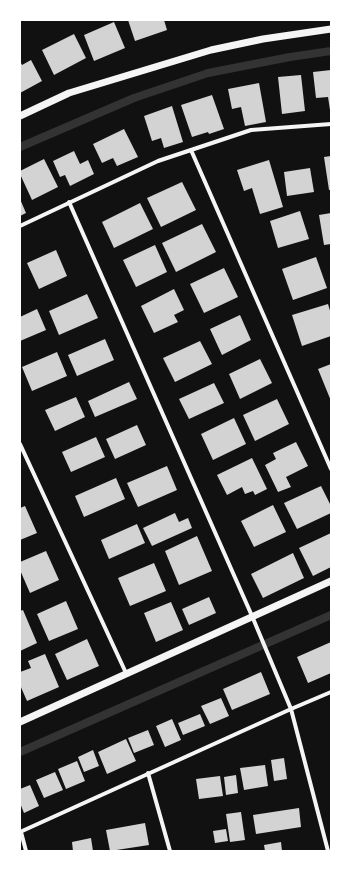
<!DOCTYPE html>
<html>
<head>
<meta charset="utf-8">
<style>
	body { margin:0 }
	#map { position:relative; width:351px; height:871px; overflow:hidden; background:#111; font-family:"Space Grotesk",sans-serif }
	canvas { display:block }
	.frame { position:absolute; inset:0; border:21px solid #fff; pointer-events:none }
</style>
</head>
<body>
<div id="map">
<canvas width="351" height="871"></canvas>
<div class="frame"></div>
</div>
<script>
const c = document.querySelector('canvas').getContext('2d');
c.lineJoin = 'round';
const shape = rows => new Path2D(rows.map(r => 'M' + r).join(''));
function stroke(path, color, width, dash) { c.strokeStyle = color; c.lineWidth = width; c.lineCap = dash ? 'butt' : 'round'; c.setLineDash(dash || []); c.stroke(path); }
function fillPath(path, color) { c.fillStyle = color; c.fill(path, 'evenodd'); }
const stream = shape([
	[20,147,134,98,208,73,290,57,331,51],
	[20,752,331,615]
]);
const building = shape([
	[128,20,164,20,167,30,135,41],
	[114,22,125,48,94,61,84,35],
	[74,34,86,58,54,75,42,50],
	[31,60,42,81,20,93,20,61,22,65],
	[331,70,331,110,330,110,328,97,316,98,313,72],
	[301,75,305,111,282,114,278,77],
	[259,83,266,122,245,126,241,107,232,109,228,89],
	[212,95,224,129,209,134,208,132,192,137,181,105],
	[172,106,183,142,164,148,161,138,152,141,144,116],
	[124,129,138,157,117,166,113,158,102,163,93,144],
	[74,151,80,164,88,160,94,174,70,186,65,175,60,177,53,161],
	[331,156,331,190,329,190,324,157],
	[44,159,58,187,32,200,20,174,20,171],
	[269,160,283,207,260,214,252,188,244,191,237,170],
	[310,168,314,192,287,196,284,172],
	[182,182,196,210,161,227,147,198],
	[20,199,26,213,20,216],
	[140,203,153,229,114,248,102,222],
	[300,211,309,239,278,248,270,221],
	[331,213,331,244,324,245,319,215],
	[202,224,216,252,176,272,162,243],
	[155,245,167,272,136,287,123,260],
	[56,250,67,276,39,289,27,263],
	[316,257,327,288,293,300,282,269],
	[224,268,238,297,204,313,190,284],
	[174,289,184,310,174,315,178,322,154,333,141,306],
	[87,294,98,318,59,335,49,311],
	[328,304,331,314,331,336,302,346,292,315],
	[37,309,46,330,20,341,20,317],
	[240,315,251,340,222,355,210,329],
	[105,339,114,360,77,376,68,355],
	[200,341,212,364,175,382,163,358],
	[57,352,67,376,32,391,22,367],
	[260,359,272,383,240,399,229,374],
	[331,364,331,401,318,369],
	[129,382,137,399,95,417,88,401],
	[214,383,224,403,189,419,179,399],
	[76,397,85,417,55,431,45,410],
	[277,399,289,424,255,441,243,415],
	[234,418,246,444,213,460,201,434],
	[137,425,146,445,115,459,106,439],
	[96,437,105,457,71,472,62,452],
	[296,442,308,466,286,477,291,487,278,492,265,465,276,459,273,453],
	[252,458,267,489,255,495,253,491,245,494,242,487,227,495,217,475],
	[167,466,177,490,138,507,127,483],
	[116,478,125,499,84,517,75,496],
	[321,486,331,506,331,513,297,529,284,503],
	[273,505,286,532,254,547,241,521],
	[25,506,37,533,20,540,20,508],
	[175,513,179,522,188,518,192,528,152,546,143,528],
	[137,524,145,543,109,559,101,540],
	[331,533,331,567,313,576,299,548],
	[197,536,212,571,179,585,165,551],
	[46,551,59,580,30,593,20,570,20,562],
	[293,553,304,578,263,598,251,574],
	[154,563,166,591,130,606,118,578],
	[209,597,216,613,189,625,182,609],
	[66,601,78,629,49,641,37,614],
	[171,602,183,630,156,642,144,613],
	[23,610,37,643,20,651,20,611],
	[87,639,99,666,67,680,55,654],
	[331,642,331,673,308,683,297,657],
	[45,654,59,687,27,701,20,685,20,672,31,668,28,661],
	[261,672,270,694,232,710,223,689],
	[221,698,229,716,210,724,201,706],
	[200,714,205,726,183,735,178,723],
	[172,719,181,740,165,747,156,726],
	[148,730,154,745,134,753,128,738],
	[126,739,136,761,107,774,98,752],
	[93,750,99,766,84,772,78,757],
	[284,758,287,779,274,781,271,760],
	[77,761,85,781,66,789,58,769],
	[265,765,268,786,244,790,240,768],
	[55,772,63,790,44,798,36,780],
	[236,775,238,793,226,795,224,777],
	[220,776,223,796,199,799,196,779],
	[30,785,39,806,24,813,20,803,20,789],
	[299,808,301,827,256,834,253,815],
	[241,812,245,840,230,842,226,814],
	[145,823,149,845,110,851,106,830],
	[226,829,228,841,215,843,213,831],
	[91,838,93,851,73,851,72,842],
	[281,842,282,851,265,851,264,845]
]);
const minor = shape([
	[191,150,331,469],
	[69,202,252,616,291,709,328,851],
	[20,226,158,161,251,130,331,124],
	[20,444,126,673],
	[148,773,170,851],
	[20,832,291,709,331,692],
	[21,832,26,851]
]);
const tertiary = shape([
	[20,116,69,93,211,50,263,39,331,29],
	[20,722,331,581]
]);
stroke(stream, '#333', 8);
fillPath(building, '#d3d3d3');
stroke(minor, '#f5f5f5', 4);
stroke(tertiary, '#f5f5f5', 7);
</script>
</body>
</html>
